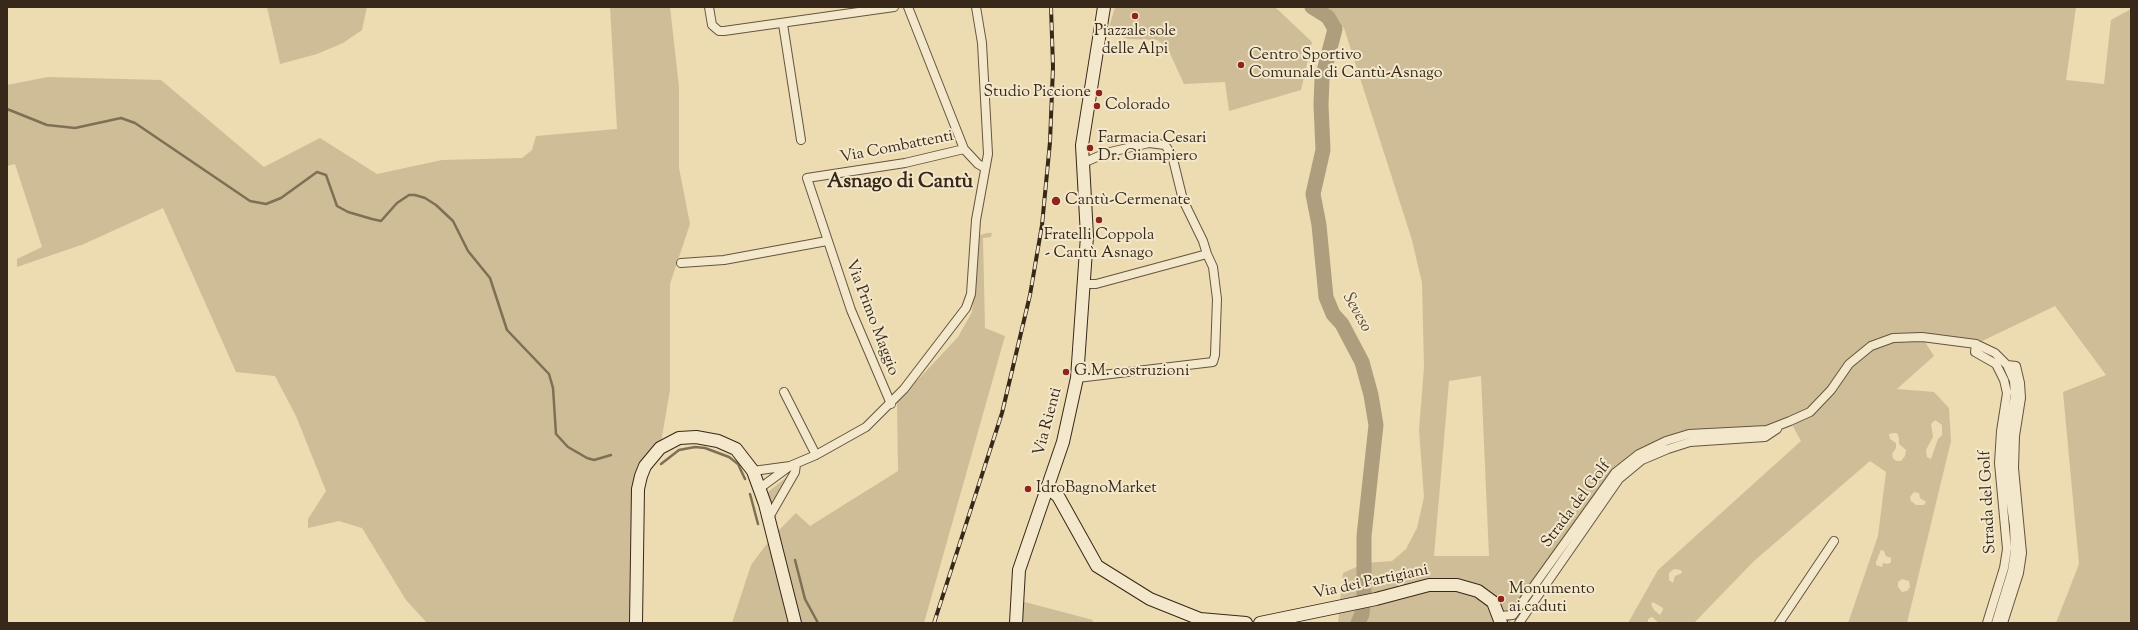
<!DOCTYPE html>
<html>
<head>
<meta charset="utf-8">
<style>
	body { margin:0 }
	#map { position:relative; width:2138px; height:630px; overflow:hidden; background:#eddbb1; font-family:"Sorts Mill Goudy",serif }
	canvas { display:block }
	.frame { position:absolute; inset:0; border:8px solid #372819; pointer-events:none }
</style>
</head>
<body>
<div id="map">
<canvas width="2138" height="630"></canvas>
<div class="frame"></div>
</div>
<script>
const c = document.querySelector('canvas').getContext('2d');
c.lineJoin = 'round';
function fillPath(path, color) { c.fillStyle = color; c.fill(path, 'evenodd'); }
const shape = rows => new Path2D(rows.map(r => 'M' + r).join(''));
function stroke(path, color, width, dash) { c.strokeStyle = color; c.lineWidth = width; c.lineCap = dash ? 'butt' : 'round'; c.setLineDash(dash || []); c.stroke(path); }
function label(font, color, halo, rows, align = 'center') {
  c.font = font + ' "Sorts Mill Goudy",serif'; c.lineWidth = 4; c.setLineDash([]); c.textBaseline = 'middle'; c.strokeStyle = halo; c.fillStyle = color; for (const [text, x, y, turn = 0] of rows) {
    c.save(); c.translate(x, y); c.rotate((+turn || 0) * Math.PI / 180); c.textAlign = isNaN(turn) ? turn : align; if (halo) c.strokeText(text, 0, 0); c.fillText(text, 0, 0); c.restore();
  }
}
const green = shape([
	[267,7,367,7,362,30,343,43,317,54,280,64],
	[610,7,670,7,679,87,679,168,690,224,670,284,670,390,660,448,645,466,636,623,427,623,406,600,362,528,339,521,308,528,308,519,326,491,296,416,275,376,236,372,163,208,84,244,17,267,17,259,42,247,15,164,7,166,7,85,48,77,161,80,264,167,320,138,377,174,442,160,522,158,532,150,536,136,617,129],
	[1115,7,1275,7,1312,42,1301,90,1229,111,1225,82,1184,84,1167,47,1157,40,1128,39,1108,31],
	[1313,7,2076,7,2066,80,2104,84,2111,20,2131,9,2131,623,2056,623,2079,564,2063,392,2106,375,2055,306,1976,344,1922,337,1934,356,1897,389,1934,392,1949,408,1951,441,1907,623,1848,623,1878,536,1886,472,1870,461,1754,561,1694,623,1659,623,1652,617,1648,619,1648,623,1628,623,1658,570,1801,441,1790,421,1767,430,1689,434,1639,454,1513,615,1510,623,1338,623,1343,573,1365,563,1392,561,1406,549,1417,528,1424,497,1419,430,1424,367,1422,283,1412,240,1344,28],
	[1481,376,1489,556,1434,556,1449,381],
	[1935,420,1942,425,1942,435,1938,439,1931,459,1927,457,1926,450,1933,437,1931,424],
	[1894,433,1897,433,1899,438,1899,444,1906,450,1905,456,1901,461,1896,461,1893,458,1892,454,1896,448,1896,443,1890,439,1889,434],
	[1914,492,1919,493,1920,498,1926,502,1924,505,1916,505,1911,501,1910,497],
	[1881,550,1884,551,1886,556,1891,558,1891,562,1888,564,1883,563,1882,567,1876,565,1876,562],
	[1674,569,1681,570,1682,573,1675,576,1673,583,1669,580,1669,573],
	[1902,579,1909,581,1910,587,1907,591,1902,592,1898,587,1898,582],
	[1653,602,1663,608,1663,610,1660,615,1654,610,1651,604],
	[987,233,992,233,991,237,983,238,985,328,1005,336,924,623,732,623,751,565,772,537,796,513,810,526,898,471,897,402,958,337,972,312,979,238,980,235],
	[788,476,772,505,768,492],
	[1021,601,1093,620,1092,623,1014,623]
]);
const stream = shape([
	[7,109,47,125,75,128,121,118,135,123,250,201,266,204,281,198,317,172,326,175,337,206,348,212,372,219,381,221,397,203,409,195,415,195,425,198,436,205,453,221,468,251,490,278,507,330,549,374,553,388,556,434,568,447,587,458,594,460,611,455],
	[661,464,679,450,695,447,705,448,729,457,738,464,745,479],
	[750,494,758,524],
	[795,560,805,599,818,623]
]);
const river = shape([
	[1312,7,1328,17,1335,29,1322,79,1321,105,1323,150,1313,194,1319,225,1326,297,1333,314,1342,324,1362,362,1371,395,1376,425,1364,536,1364,596,1362,614,1358,623]
]);
const street = shape([
	[709,7,712,25,719,31,724,31,894,7],
	[908,7,964,149],
	[783,24,801,140],
	[1083,163,1106,153,1149,143,1165,145,1172,155,1183,200,1203,241,1207,254],
	[681,263,724,260,827,241],
	[1976,344,1975,352,1996,364,2004,380,2007,393,2001,431,1999,463,2007,549,2004,568,1987,623],
	[1077,378,1213,362,1215,355,1217,299,1213,267,1207,254,1096,284,1084,284],
	[784,392,816,455],
	[891,404,851,310,807,178,905,163,964,149,978,164,985,168],
	[753,471,790,466],
	[760,488,790,466,816,455,866,427,904,389,966,308,971,294,976,220,988,154,982,43,976,7],
	[768,519,795,472,796,464],
	[1499,616,1513,615,1615,473,1639,454,1666,441,1689,434,1767,430,1790,421,1810,412,1831,390,1849,364,1871,346,1893,338,1922,337,1976,344,1995,353,2007,365,2014,381,2015,396,2007,436,2006,469,2014,526,2015,551,2012,571,1996,623],
	[1519,623,1619,479,1642,460,1668,449,1690,442,1765,437,1777,429],
	[1779,623,1834,541],
	[2003,623,2019,573,2022,553,2014,468,2015,436,2021,398,2020,383,2016,366,2007,365]
]);
const secondary = shape([
	[1047,487,1058,496,1097,566,1150,599,1200,619,1246,623],
	[636,623,638,489,641,476,645,466,660,448,679,438,696,437,718,441,736,449,753,471,765,504,795,623],
	[1016,623,1019,570,1063,442,1077,378,1087,236,1082,145,1104,7],
	[1260,623,1376,599,1429,585,1457,585,1478,591,1493,602,1501,623]
]);
const rail = shape([
	[934,623,1002,413,1030,295,1042,225,1050,142,1053,67,1051,7]
]);
const markers = [
	[1135,16,4,"#8f2418"],
	[1241,65,4,"#8f2418"],
	[1099,93,4,"#8f2418"],
	[1097,106,4,"#8f2418"],
	[1090,148,4,"#8f2418"],
	[1056,201,5,"#8f2418"],
	[1099,220,4,"#8f2418"],
	[1066,372,4,"#8f2418"],
	[1028,489,4,"#8f2418"],
	[1501,599,4,"#8f2418"]
];
const poiNames = [
	["Piazzale sole",1135,32,"center"],
	["delle Alpi",1135,50,"center"],
	["Centro Sportivo",1249,56],
	["Comunale di Cantù-Asnago",1249,74],
	["Studio Piccione",1091,93,"right"],
	["Colorado",1105,106],
	["Farmacia Cesari",1098,139],
	["Dr. Giampiero",1098,157],
	["Cantù-Cermenate",1065,201],
	["Fratelli Coppola",1099,236,"center"],
	["- Cantù Asnago",1099,254,"center"],
	["G.M. costruzioni",1074,372],
	["IdroBagnoMarket",1036,489],
	["Monumento",1509,590],
	["ai caduti",1509,608]
];
const streetNames = [
	["Via Combattenti",897,148,-11],
	["Via Primo Maggio",871,318,69],
	["Via Rienti",1049,422,-75],
	["Strada del Golf",1989,502,-93],
	["Strada del Golf",1577,505,-53],
	["Via dei Partigiani",1371,583,-12]
];
const waterNames = [
	["Seveso",1356,313,61]
];
const districtNames = [
	["Asnago di Cantù",900,184]
];
fillPath(green, '#cebd97');
stroke(stream, '#7f6f55', 2.5);
stroke(river, '#af9e7d', 15);
stroke(street, '#64553f', 10);
stroke(secondary, '#372819', 14);
stroke(street, '#f3e8cc', 8);
stroke(secondary, '#f3e8cc', 12);
stroke(rail, '#372819', 4);
stroke(rail, '#f3e8cc', 2.5, [8]);
for (const [x, y, r, color] of markers) { const dot = new Path2D(); dot.arc(x, y, r, 0, 2 * Math.PI); c.fillStyle = color; c.fill(dot); stroke(dot, '#f3e8cc', 1.5); }
label('16px', '#372819', '#f3e8cc', poiNames, 'left');
label('16px', '#372819', '#f3e8cc', streetNames);
label('italic 17px', '#5b4b37', '#f3e8cc', waterNames);
label('bold 20px', '#372819', '#f3e8cc', districtNames);
</script>
</body>
</html>
